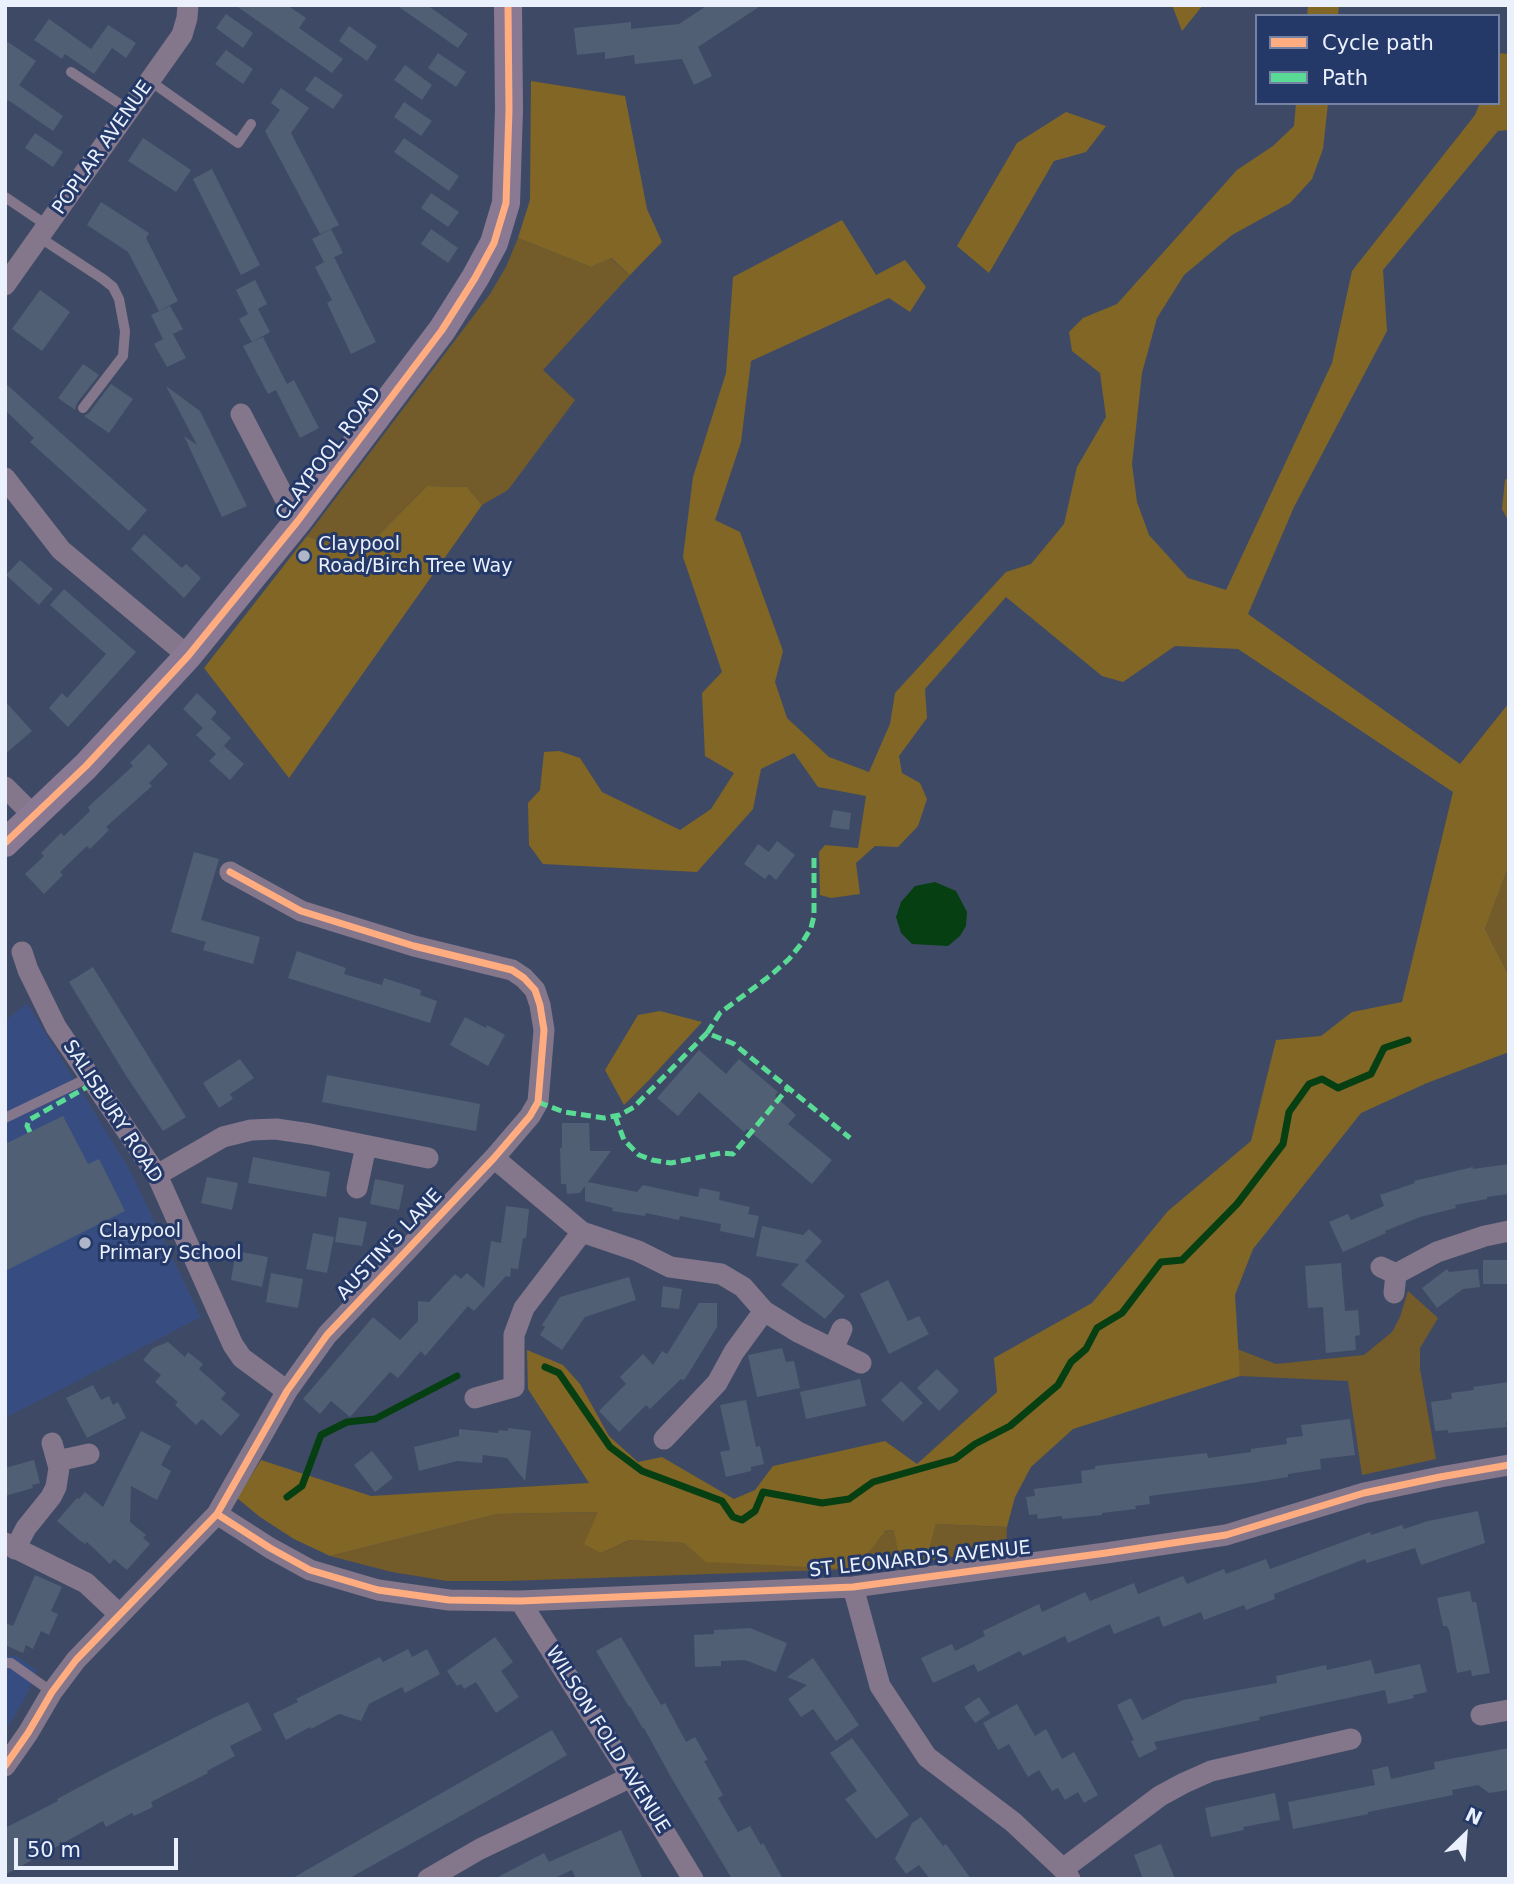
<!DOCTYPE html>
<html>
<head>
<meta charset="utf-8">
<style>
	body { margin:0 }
	#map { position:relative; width:1514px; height:1884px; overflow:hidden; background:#3e4a65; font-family:"DejaVu Sans",sans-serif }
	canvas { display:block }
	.frame { position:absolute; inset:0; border:7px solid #eaf0fc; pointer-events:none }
	.legend { position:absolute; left:1255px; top:14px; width:245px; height:91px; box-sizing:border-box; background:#253968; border:2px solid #7482a3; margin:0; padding:9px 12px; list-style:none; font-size:21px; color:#eaf0fc }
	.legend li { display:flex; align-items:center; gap:14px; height:35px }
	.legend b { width:35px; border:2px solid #7482a3 }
	.north { position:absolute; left:1430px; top:1800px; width:70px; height:70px; -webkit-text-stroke:5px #253968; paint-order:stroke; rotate:25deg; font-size:19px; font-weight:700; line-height:28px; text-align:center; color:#eaf0fc }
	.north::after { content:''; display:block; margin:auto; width:24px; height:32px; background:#eaf0fc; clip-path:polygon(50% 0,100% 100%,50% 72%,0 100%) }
	.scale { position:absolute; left:14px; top:1838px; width:164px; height:32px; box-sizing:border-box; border:4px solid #eaf0fc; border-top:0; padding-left:9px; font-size:21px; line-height:24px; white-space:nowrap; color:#eaf0fc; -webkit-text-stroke:5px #253968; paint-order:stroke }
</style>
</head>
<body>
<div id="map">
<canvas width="1514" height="1884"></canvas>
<div class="frame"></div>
<ul class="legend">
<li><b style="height:9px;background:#ffac80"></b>Cycle path</li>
<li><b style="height:9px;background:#5adb95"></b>Path</li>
</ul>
<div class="north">N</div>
<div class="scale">50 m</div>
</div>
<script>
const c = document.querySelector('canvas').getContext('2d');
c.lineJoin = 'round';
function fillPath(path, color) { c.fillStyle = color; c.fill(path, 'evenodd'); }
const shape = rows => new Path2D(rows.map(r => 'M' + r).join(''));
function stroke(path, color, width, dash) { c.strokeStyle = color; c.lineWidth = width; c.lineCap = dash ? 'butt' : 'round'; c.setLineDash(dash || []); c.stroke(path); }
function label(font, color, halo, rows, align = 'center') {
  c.font = font + ' "DejaVu Sans",sans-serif'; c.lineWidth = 6; c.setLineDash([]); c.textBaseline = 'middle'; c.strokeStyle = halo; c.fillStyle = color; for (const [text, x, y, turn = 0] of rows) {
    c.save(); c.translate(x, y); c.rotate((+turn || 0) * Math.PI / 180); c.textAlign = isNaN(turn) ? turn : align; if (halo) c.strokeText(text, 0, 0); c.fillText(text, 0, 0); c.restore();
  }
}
const built = shape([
	[27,1003,129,1169,201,1317,5,1418,5,1021],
	[5,1655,18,1657,37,1671,23,1702,5,1730]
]);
const green = shape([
	[518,238,591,267,610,258,630,275,543,370,575,400,508,490,482,505,467,487,427,486,359,555,307,536,490,294,506,267],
	[1509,865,1509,976,1485,929],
	[1408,1291,1438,1318,1420,1348,1420,1369,1436,1459,1362,1475,1348,1381,1240,1376,1237,1349,1276,1364,1364,1355,1392,1332,1400,1317],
	[599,1512,601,1553,629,1540,684,1543,707,1562,894,1530,929,1551,936,1524,1007,1527,1006,1548,899,1566,856,1569,507,1581,447,1581,392,1572,330,1556,497,1514]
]);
const forest = shape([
	[1172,5,1203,5,1182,31],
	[1308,5,1339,5,1338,16,1307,16],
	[1499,53,1509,54,1509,130,1498,131,1383,270,1387,331,1294,507,1248,614,1460,764,1509,703,1509,865,1485,929,1509,976,1509,1052,1427,1083,1361,1113,1253,1249,1235,1295,1240,1376,1073,1429,1031,1467,1015,1497,1007,1527,936,1524,929,1551,898,1550,894,1530,885,1531,856,1569,706,1562,684,1543,629,1540,601,1553,584,1544,598,1512,497,1514,330,1556,294,1539,260,1517,237,1498,261,1460,371,1496,589,1483,528,1389,527,1350,563,1365,580,1384,609,1436,638,1462,662,1457,734,1499,755,1490,773,1466,885,1441,917,1464,997,1392,994,1358,1092,1303,1168,1211,1251,1141,1276,1040,1321,1036,1352,1012,1402,1002,1453,792,1238,649,1175,646,1123,682,1102,676,1006,597,925,689,927,718,899,756,902,773,920,783,927,799,918,826,898,847,875,846,856,863,860,894,831,898,820,895,819,852,825,845,858,848,866,796,818,787,794,753,761,769,753,809,697,872,543,864,529,845,528,803,540,790,544,752,559,751,580,758,602,792,680,830,711,809,734,773,705,756,702,693,722,672,683,557,693,477,726,373,733,277,842,220,876,275,905,260,926,287,910,312,889,298,751,361,741,442,715,520,740,532,783,651,775,682,787,718,829,757,869,772,890,724,895,693,1006,572,1031,564,1064,524,1077,467,1106,417,1100,373,1072,351,1069,332,1083,318,1117,304,1237,170,1273,146,1294,126,1296,103,1328,103,1323,149,1312,179,1290,203,1232,235,1184,275,1157,318,1142,373,1132,464,1137,502,1149,535,1188,578,1226,590,1332,363,1352,271,1475,115,1480,103,1498,103],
	[531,81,625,96,647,209,662,242,630,275,611,258,591,267,518,238,530,200],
	[1066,112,1106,126,1086,152,1054,161,989,273,957,246,1017,143],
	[1509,477,1509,522,1502,509,1505,480],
	[427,486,467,487,482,505,289,778,204,668,307,536,359,555],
	[660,1011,702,1022,650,1079,624,1105,605,1070,638,1015]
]);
const water = shape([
	[935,882,956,891,967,912,966,926,960,936,948,946,912,944,901,933,896,917,901,902,915,886]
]);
const stream = shape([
	[545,1367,559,1373,610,1447,642,1471,722,1501,733,1517,742,1520,755,1511,763,1492,822,1503,849,1499,873,1482,955,1459,975,1444,1010,1426,1058,1385,1071,1362,1086,1349,1097,1328,1122,1313,1161,1262,1182,1260,1237,1204,1283,1144,1289,1112,1309,1084,1322,1079,1338,1088,1371,1074,1384,1048,1408,1040],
	[287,1497,302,1486,321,1435,347,1422,375,1419,457,1376]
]);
const building = shape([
	[235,5,287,5,306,18,299,28,343,59,332,73],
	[396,5,427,5,468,34,458,48],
	[708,5,762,5,698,47,712,76,694,85,682,59,635,64,634,55,605,59,605,52,577,55,574,28,631,22,631,29,679,24],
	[226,14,253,33,243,48,216,28],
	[49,19,91,49,108,25,136,43,126,58,112,48,94,74,65,54,62,59,34,40],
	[349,26,377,46,367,61,339,41],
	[5,40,36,61,19,85,63,116,53,131,8,100,5,104],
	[226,50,253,69,243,84,215,64],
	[438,53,466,72,456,87,428,68],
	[405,65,432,85,422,100,394,80],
	[315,76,343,95,333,109,305,90],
	[281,88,309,108,291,133,339,225,320,234,265,131,280,110,271,103],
	[404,102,432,121,421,136,394,117],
	[35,133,63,152,53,167,25,148],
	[143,138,191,170,176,192,128,161],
	[404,138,459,176,449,191,394,152],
	[212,169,260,265,241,275,193,179],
	[431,193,459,212,448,227,421,208],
	[101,202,149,233,146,238,178,301,159,311,128,252,87,225],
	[331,229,343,253,324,262,312,239],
	[431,229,458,248,448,263,421,244],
	[334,257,376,342,351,354,327,303,332,300,315,267],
	[255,280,267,304,258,309,270,332,252,342,239,319,248,314,236,290],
	[40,290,70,312,42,351,12,329],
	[170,306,183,329,169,336,173,334,186,358,167,367,154,344,163,339,151,315],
	[263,337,287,384,285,385,294,380,319,428,300,438,276,390,268,394,243,346],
	[83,364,99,375,77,403,75,410,58,398],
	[5,383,147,510,129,531,30,442,34,438,5,410],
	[111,384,133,399,109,433,84,416,89,413],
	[166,386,200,411,247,506,222,517,184,436,197,445],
	[144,534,182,568,186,564,201,578,184,598,131,549],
	[20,560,53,589,39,605,6,575],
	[64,589,136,652,68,727,49,708,62,693,67,698,106,654,50,605],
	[197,693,217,712,211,719,231,738,219,751,224,746,244,764,230,780,209,761,216,754,196,735,203,728,183,709],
	[5,701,32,731,5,754],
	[149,744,168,764,149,783,152,786,106,827,109,830,90,849,87,846,60,872,63,875,44,894,25,874,44,856,41,853,61,833,64,836,90,811,88,807,133,766,130,763],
	[833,810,851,813,849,830,830,827],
	[777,841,795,855,776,880,769,874,765,879,744,864,758,844,769,852],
	[194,852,219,859,201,920,260,937,253,964,203,950,206,942,171,932],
	[297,951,346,968,344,974,382,985,384,978,421,990,420,995,437,1001,430,1023,288,978],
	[93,967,186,1117,163,1131,125,1074,69,982],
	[465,1017,486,1028,487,1025,505,1035,488,1066,450,1045],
	[699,1050,726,1074,739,1059,778,1092,775,1096,796,1115,788,1124,832,1160,812,1184,747,1129,744,1132,699,1092,678,1116,657,1098],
	[240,1059,254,1078,230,1094,233,1099,219,1108,203,1083],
	[327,1075,480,1104,476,1131,322,1102],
	[63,1116,88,1164,99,1159,125,1211,5,1271,5,1144],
	[562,1123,589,1123,590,1151,611,1151,588,1182,637,1192,643,1185,698,1197,700,1188,720,1192,719,1200,750,1207,748,1214,759,1216,754,1238,720,1231,721,1224,680,1216,679,1220,646,1213,645,1216,612,1211,613,1208,585,1201,585,1186,580,1193,567,1194,566,1184,561,1184,560,1148,562,1148],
	[253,1157,330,1172,326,1197,248,1183],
	[1509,1164,1509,1194,1487,1197,1487,1199,1455,1205,1456,1208,1420,1217,1385,1231,1386,1233,1343,1252,1329,1222,1348,1214,1351,1220,1384,1206,1380,1195,1415,1183,1414,1181,1473,1167,1473,1169],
	[207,1177,238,1183,232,1210,201,1203],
	[375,1179,404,1185,399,1210,370,1204],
	[506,1206,529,1209,526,1238,523,1238,518,1269,511,1268,510,1277,506,1276,474,1311,468,1306,425,1356,421,1351,398,1378,390,1372,350,1417,331,1401,320,1414,303,1399,373,1317,400,1340,418,1321,418,1301,429,1302,455,1274,461,1279,467,1273,484,1288,491,1241,501,1243],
	[339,1217,367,1222,362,1246,335,1242],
	[762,1226,803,1235,809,1229,822,1241,805,1261,845,1296,825,1319,781,1285,799,1264,756,1256],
	[313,1233,334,1237,327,1273,306,1269],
	[236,1251,268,1257,262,1287,231,1280],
	[1483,1260,1509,1260,1509,1284,1483,1284],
	[1341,1263,1345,1311,1358,1310,1360,1335,1355,1336,1356,1350,1326,1353,1323,1307,1308,1308,1305,1266],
	[1447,1269,1449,1272,1478,1269,1480,1287,1463,1289,1437,1308,1422,1288],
	[271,1273,303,1279,298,1308,266,1302],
	[629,1277,636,1300,585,1317,562,1350,540,1335,545,1327,542,1325,560,1297],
	[888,1280,908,1321,919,1316,929,1334,889,1354,860,1294],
	[663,1286,682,1289,679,1309,661,1307],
	[699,1303,717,1303,717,1327,690,1371,684,1380,681,1379,650,1409,646,1405,619,1432,599,1411,626,1384,620,1377,643,1354,653,1365,662,1351,667,1354],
	[168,1342,185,1357,188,1352,203,1364,199,1369,226,1393,221,1399,240,1415,221,1436,202,1419,196,1425,175,1405,178,1402,155,1382,161,1375,143,1360,153,1348],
	[782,1348,786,1362,794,1361,800,1388,757,1397,748,1355],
	[937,1369,959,1391,939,1411,917,1388],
	[860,1379,866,1406,806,1419,800,1392],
	[901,1381,923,1403,903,1422,881,1400],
	[1509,1382,1509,1421,1506,1422,1507,1427,1448,1433,1448,1430,1435,1431,1431,1402,1452,1399,1451,1393,1474,1390,1473,1387],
	[93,1385,101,1400,109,1396,113,1405,118,1402,126,1418,87,1438,66,1398],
	[746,1400,756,1447,760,1446,764,1464,751,1467,751,1471,726,1477,720,1452,730,1450,720,1405],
	[1350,1419,1355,1455,1320,1459,1321,1469,1288,1474,1288,1477,1251,1483,1149,1496,1150,1504,1135,1506,1136,1509,1102,1513,1102,1515,1062,1519,1062,1516,1038,1519,1037,1514,1029,1515,1026,1497,1035,1496,1034,1489,1082,1483,1081,1471,1095,1469,1095,1466,1207,1453,1208,1458,1251,1452,1251,1449,1287,1444,1286,1438,1303,1436,1301,1425],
	[508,1428,531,1431,525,1481,507,1458,483,1455,482,1463,457,1461,419,1471,414,1447,459,1436,459,1429,498,1433,499,1430,508,1431],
	[141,1431,171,1446,161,1465,171,1471,157,1500,131,1486,130,1522,146,1535,143,1538,150,1544,127,1570,114,1559,110,1564,87,1542,85,1544,78,1539,57,1521,77,1498,79,1499,85,1492,103,1507],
	[372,1451,393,1478,375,1492,354,1465],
	[34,1460,40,1483,32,1485,33,1488,5,1496,5,1468],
	[1478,1511,1485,1543,1421,1565,1415,1548,1367,1563,1365,1559,1274,1594,1275,1599,1246,1610,1244,1605,1204,1620,1201,1612,1163,1627,1159,1616,1114,1634,1110,1624,1068,1643,1065,1636,1023,1656,1020,1651,978,1672,974,1664,933,1683,921,1658,952,1644,955,1651,985,1636,983,1631,1039,1604,1042,1612,1085,1592,1090,1601,1134,1583,1138,1594,1183,1576,1187,1584,1224,1569,1226,1574,1266,1559,1270,1569,1370,1532,1371,1535,1402,1525,1404,1529,1428,1521],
	[35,1575,62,1587,51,1611,58,1614,49,1635,41,1631,33,1649,26,1645,23,1653,5,1645,5,1623,13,1626],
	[1470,1591,1472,1602,1476,1602,1490,1673,1472,1676,1471,1670,1457,1673,1449,1629,1448,1629,1447,1626,1443,1626,1437,1598],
	[750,1628,787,1643,776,1672,745,1660,721,1661,721,1666,695,1667,694,1635,714,1634,714,1630],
	[495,1637,513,1662,501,1671,519,1697,496,1713,476,1682,464,1689,461,1684,457,1686,447,1671],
	[621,1637,661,1705,665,1703,686,1742,695,1737,708,1760,704,1761,723,1795,718,1798,738,1832,750,1826,761,1845,763,1843,783,1879,732,1879,672,1779,644,1728,643,1729,630,1706,629,1707,596,1651],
	[408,1649,412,1657,427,1649,440,1674,405,1693,402,1687,369,1704,361,1721,339,1714,311,1729,310,1727,286,1740,273,1714,298,1702,296,1699,380,1657,383,1662],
	[813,1658,859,1725,836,1741,813,1709,801,1717,788,1699,807,1685,787,1677],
	[1371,1660,1375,1674,1420,1664,1427,1692,1413,1695,1414,1698,1388,1704,1385,1690,1259,1717,1260,1720,1154,1742,1157,1749,1139,1758,1131,1741,1134,1740,1117,1705,1131,1698,1142,1720,1183,1700,1277,1683,1276,1676,1326,1665,1327,1670],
	[979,1697,990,1713,975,1723,964,1707],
	[248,1702,262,1730,230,1746,235,1756,207,1771,208,1773,151,1802,153,1807,134,1816,132,1813,106,1827,103,1821,5,1875,5,1828,58,1801,57,1799,104,1774,215,1717],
	[1017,1704,1035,1736,1046,1729,1062,1759,1074,1752,1098,1795,1084,1803,1078,1792,1065,1800,1058,1788,1052,1791,1039,1770,1028,1777,1009,1744,998,1750,983,1723],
	[552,1730,567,1755,507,1790,348,1879,291,1879],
	[852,1738,909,1815,876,1839,845,1799,857,1791,830,1753],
	[1509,1748,1509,1790,1489,1793,1478,1785,1452,1790,1453,1795,1368,1812,1368,1814,1293,1829,1288,1802,1375,1785,1372,1770,1388,1766,1391,1779,1435,1769,1434,1762],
	[1275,1793,1280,1820,1243,1827,1244,1830,1211,1837,1205,1808],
	[921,1817,943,1846,946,1844,971,1879,930,1879,919,1865,906,1874,895,1859,912,1823],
	[621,1830,643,1879,576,1879,572,1870,557,1877,558,1879,494,1879,544,1853,549,1862],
	[1161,1844,1175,1879,1143,1879,1134,1855]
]);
const lane = shape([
	[71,72,129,110],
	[150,81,238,143,251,124],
	[5,197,48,226],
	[39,237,103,279,113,287,119,299,125,331,123,356,83,408],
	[5,1118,90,1077],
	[5,1663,11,1663,52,1692]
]);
const street = shape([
	[5,285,182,35,187,18,188,5],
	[241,414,297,522],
	[5,478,61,550,188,656],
	[5,787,33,815],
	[22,952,28,970,56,1027,157,1175,233,1345,242,1358,287,1391],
	[494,1158,582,1232,638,1251,670,1267,721,1274,743,1287,764,1311,798,1332,861,1363],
	[157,1175,223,1137,251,1130,276,1129,310,1134,428,1158],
	[357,1188,366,1146],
	[1381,1267,1396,1274,1394,1293],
	[1396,1274,1437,1252,1485,1236,1509,1231],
	[833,1349,842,1329],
	[475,1398,514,1387,514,1335,524,1308,582,1232],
	[664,1439,717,1383,734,1352,764,1311],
	[57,1461,89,1454],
	[217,1514,270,1548,310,1570,378,1590,449,1600,520,1601,853,1587,1106,1553,1226,1535,1364,1493,1440,1477,1509,1465],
	[5,1543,86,1583,119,1614],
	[15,1549,26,1528,51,1497,56,1487,59,1468,52,1443],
	[853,1587,880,1686,927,1757,1013,1822,1063,1869,1070,1879],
	[520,1601,631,1777,693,1879],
	[1481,1715,1509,1710],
	[5,1766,28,1733,52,1692,76,1660,217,1514,287,1391,327,1335,494,1158,530,1116,538,1102,544,1030,540,1005,535,990,524,978,512,970,414,946,301,911,230,872],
	[1063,1869,1160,1796,1184,1783,1211,1771,1351,1739],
	[428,1879,480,1849,631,1777]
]);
const secondary = shape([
	[5,843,86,766,188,656,297,522,442,330,475,278,494,243,506,203,509,110,508,5]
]);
const quiet = shape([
	[707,1033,720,1013,771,975,789,959,802,943,811,928,814,916,814,857],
	[538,1102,564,1112,604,1118,620,1115,634,1107,707,1033,734,1044,850,1138],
	[615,1116,624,1140,639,1155,652,1160,671,1163,721,1153,733,1154,788,1088],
	[30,1132,27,1126,29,1120,94,1083]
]);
const cycleway = shape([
	[5,843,86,766,188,656,297,522,442,330,475,278,494,243,506,203,509,110,508,5],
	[217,1514,270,1548,310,1570,378,1590,449,1600,520,1601,853,1587,1106,1553,1226,1535,1364,1493,1440,1477,1509,1465],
	[5,1766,28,1733,52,1692,76,1660,217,1514,287,1391,327,1335,494,1158,530,1116,538,1102,544,1030,540,1005,535,990,524,978,512,970,414,946,301,911,230,872]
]);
const markers = [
	[304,556,7,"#aeb6c7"],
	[85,1243,7,"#aeb6c7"]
];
const streetNames = [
	["POPLAR AVENUE",103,148,-55],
	["CLAYPOOL ROAD",329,454,-53],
	["SALISBURY ROAD",112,1112,57],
	["AUSTIN'S LANE",390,1245,-47],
	["ST LEONARD'S AVENUE",920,1560,-6],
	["WILSON FOLD AVENUE",607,1740,58]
];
const poiNames = [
	["Claypool",318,545],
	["Road/Birch Tree Way",318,567],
	["Claypool",99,1232],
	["Primary School",99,1254]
];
fillPath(built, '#374d81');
fillPath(green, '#735c29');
fillPath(forest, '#816626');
fillPath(water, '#063f12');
stroke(stream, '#063f12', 7);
fillPath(building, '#505f73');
stroke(lane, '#84768b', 10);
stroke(street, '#84768b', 21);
stroke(secondary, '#8a7992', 28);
stroke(quiet, '#5adb95', 5, [10, 5]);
stroke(cycleway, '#ffac80', 7);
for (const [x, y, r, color] of markers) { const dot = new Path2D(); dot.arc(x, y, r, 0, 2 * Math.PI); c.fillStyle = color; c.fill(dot); stroke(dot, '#253968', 2.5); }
label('19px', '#eaf0fc', '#253968', streetNames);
label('19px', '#eaf0fc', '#253968', poiNames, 'left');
</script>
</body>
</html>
